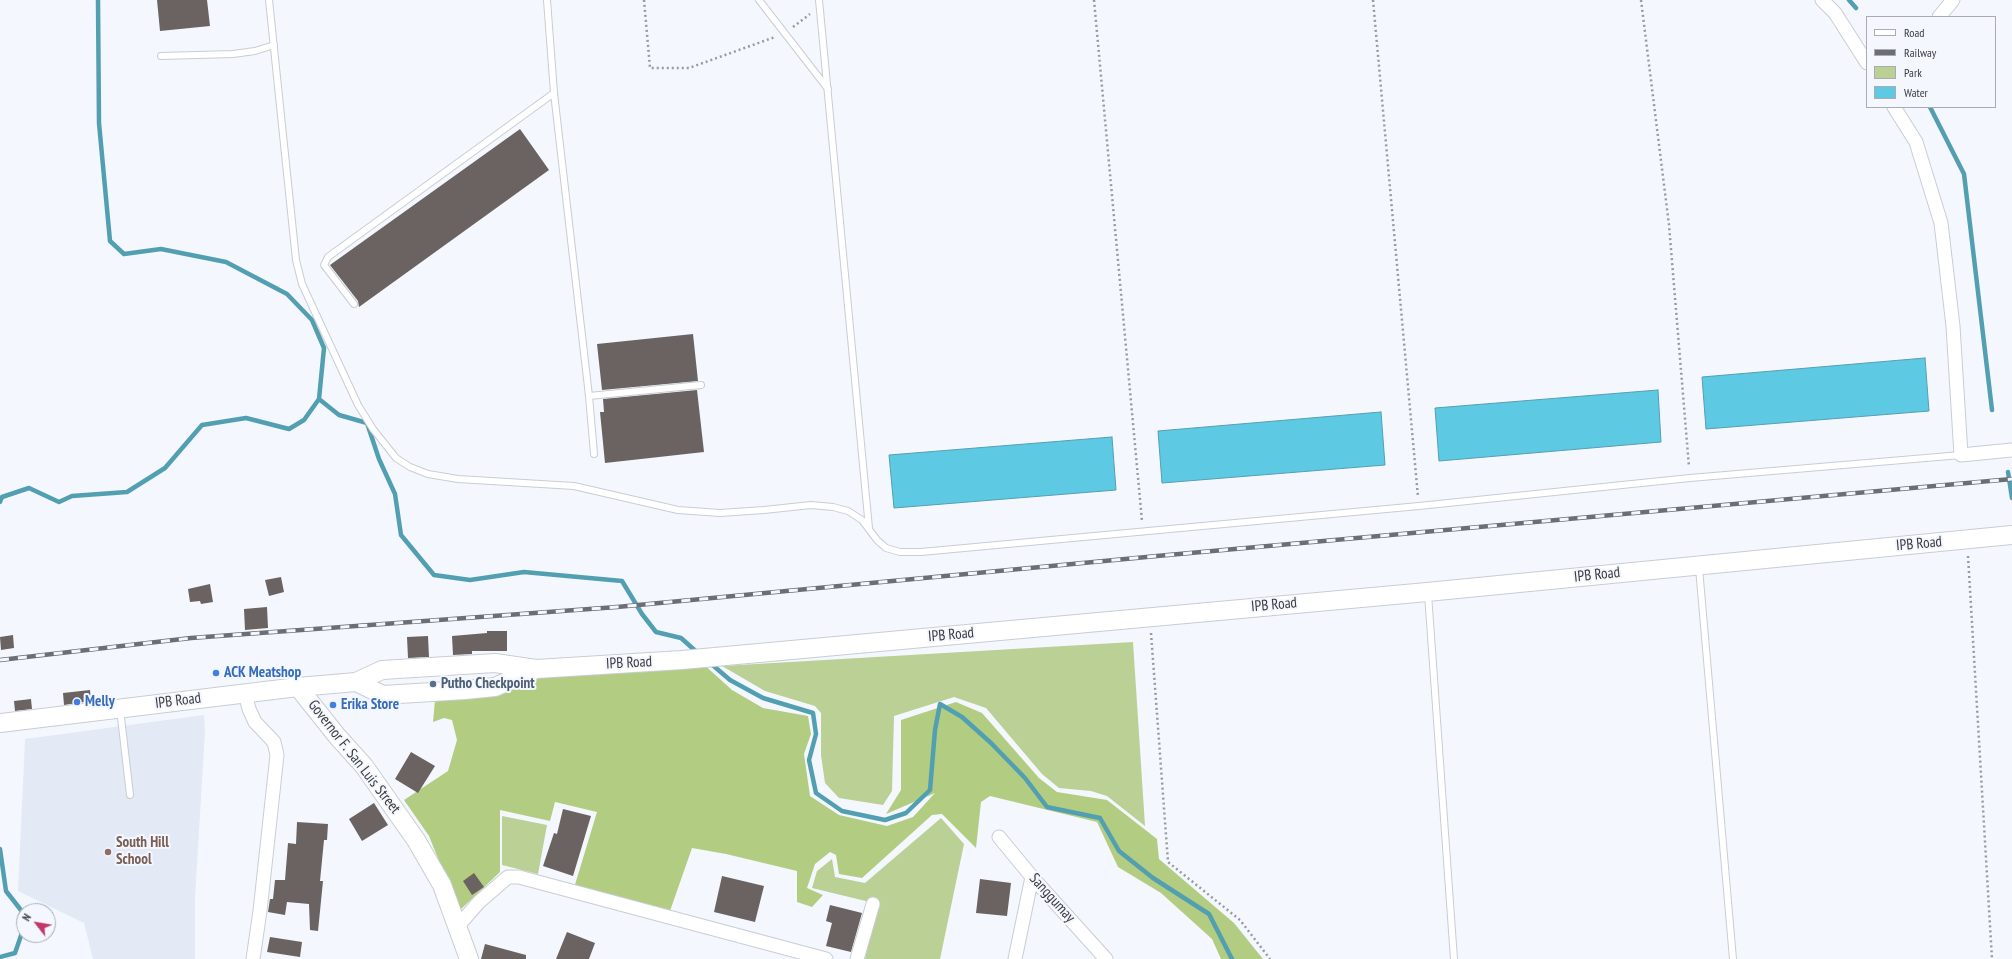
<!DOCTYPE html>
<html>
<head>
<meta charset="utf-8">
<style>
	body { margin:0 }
	#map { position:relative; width:2012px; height:959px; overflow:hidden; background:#f4f7fe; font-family:"PT Sans Narrow",sans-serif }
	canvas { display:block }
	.legend { position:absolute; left:1866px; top:16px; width:130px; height:92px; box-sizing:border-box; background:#f4f7fe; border:1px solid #aaacb2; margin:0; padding:5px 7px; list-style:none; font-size:12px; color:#3a3c3f }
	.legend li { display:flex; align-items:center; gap:8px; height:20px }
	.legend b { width:20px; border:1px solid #aaacb2 }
	.north { position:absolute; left:16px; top:903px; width:40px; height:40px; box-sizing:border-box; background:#f4f7fe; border:1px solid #aaacb2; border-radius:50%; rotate:301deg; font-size:11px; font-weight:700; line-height:16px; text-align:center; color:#3a3c3f }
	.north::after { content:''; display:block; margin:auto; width:14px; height:18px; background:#c23668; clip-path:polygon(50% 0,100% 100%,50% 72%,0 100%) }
</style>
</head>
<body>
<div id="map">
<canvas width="2012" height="959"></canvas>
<ul class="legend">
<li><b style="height:5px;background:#fff"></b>Road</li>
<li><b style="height:5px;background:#6b6e72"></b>Railway</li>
<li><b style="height:11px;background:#bad094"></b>Park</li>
<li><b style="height:11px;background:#5ec9e3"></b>Water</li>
</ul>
<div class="north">N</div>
</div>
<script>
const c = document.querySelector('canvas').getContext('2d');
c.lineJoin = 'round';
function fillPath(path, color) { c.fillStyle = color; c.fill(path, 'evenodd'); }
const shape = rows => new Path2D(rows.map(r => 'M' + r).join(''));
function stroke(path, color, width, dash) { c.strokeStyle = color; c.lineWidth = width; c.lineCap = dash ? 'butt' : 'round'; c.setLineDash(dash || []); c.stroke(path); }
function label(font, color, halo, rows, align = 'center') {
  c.font = font + ' "PT Sans Narrow",sans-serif'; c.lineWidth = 4; c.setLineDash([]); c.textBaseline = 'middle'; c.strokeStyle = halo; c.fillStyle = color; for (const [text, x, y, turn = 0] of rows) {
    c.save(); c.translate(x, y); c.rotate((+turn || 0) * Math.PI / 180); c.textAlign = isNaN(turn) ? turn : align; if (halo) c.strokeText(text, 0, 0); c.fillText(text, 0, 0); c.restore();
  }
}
const built = shape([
	[204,715,205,732,195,897,195,959,93,959,84,923,18,891,25,739]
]);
const green = shape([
	[1133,642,1145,826,1107,796,1091,791,1059,788,1042,774,986,708,954,697,894,716,892,791,883,805,839,798,825,783,821,755,821,713,815,706,765,691,722,666],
	[502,816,547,825,538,874,502,865],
	[941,818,964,844,940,959,865,959,878,904,812,888,817,871,832,859,835,877,865,883]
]);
const forest = shape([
	[701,662,732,690,763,708,808,716,811,734,804,754,810,796,839,815,887,826,913,817,935,793,886,814,901,790,901,720,956,702,982,713,1039,778,1057,792,1107,800,1157,839,1159,859,1234,923,1263,959,1221,959,1212,939,1161,893,1118,867,1097,822,990,796,981,802,976,848,942,814,932,815,862,878,839,874,836,855,830,852,815,864,807,888,823,895,812,907,797,902,797,871,726,854,692,848,670,911,574,888,597,812,555,802,550,821,500,810,500,872,459,911,429,836,404,800,448,771,457,740,452,720,444,718,433,722,435,700,539,674]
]);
const water = shape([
	[1925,358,1929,411,1706,429,1702,377,1925,358],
	[1658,390,1661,442,1439,461,1435,408,1658,390],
	[1381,412,1385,465,1162,483,1158,431,1381,412],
	[1112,437,1116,490,894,508,889,455,1112,437]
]);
const stream = shape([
	[1849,0,1856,8],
	[1930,107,1964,174,1992,410],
	[319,399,339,415,367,423,379,459,395,494,401,535,434,575,470,580,524,572,622,581,642,614,656,632,681,638,699,654],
	[2008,472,2012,498],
	[0,502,2,497,29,488,59,502,72,496,127,492,165,468,202,425,246,418,289,429,304,420,319,399,324,348,312,320,287,294,226,262,161,249,124,254,110,241,99,123,98,0],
	[709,662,730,680,763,698,813,713,816,734,809,760,816,793,842,811,885,820,906,813,930,790,935,730,940,704,962,717,991,743,1025,778,1047,807,1100,818,1119,851,1153,878,1209,914,1232,959],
	[0,849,6,891,24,914],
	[0,957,15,953,24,927]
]);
const building = shape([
	[157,0,207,0,210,26,160,31],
	[520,129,549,170,359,307,358,301,330,265],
	[693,334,698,381,602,390,597,344],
	[697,390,704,452,605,463,600,412,604,412,603,399],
	[281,577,284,592,269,596,265,580],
	[210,584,213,602,201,604,200,601,190,602,188,589],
	[267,607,268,628,245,630,244,609],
	[487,631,507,631,507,651,472,651,472,654,453,655,452,636,487,633],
	[13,635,14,648,1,650,0,637],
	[428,636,429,657,408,658,407,637],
	[90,690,91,701,64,705,63,693],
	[31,699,32,709,15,711,14,701],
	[411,752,435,766,418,793,395,779],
	[374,803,388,825,362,841,349,819],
	[563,809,591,816,573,876,543,866,554,833,557,834],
	[297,822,328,824,327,840,324,840,320,881,323,881,318,931,310,930,309,904,287,902,285,915,268,912,270,899,273,899,275,880,285,880,288,843,296,844],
	[474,873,484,887,472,895,463,881],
	[722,876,764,886,755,922,714,912],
	[980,879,1011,883,1007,916,976,913],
	[830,905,862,913,851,952,826,946,832,923,826,921],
	[567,932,595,943,589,959,556,959],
	[270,937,302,942,300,957,267,952],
	[485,944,526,955,526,959,481,959]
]);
const path = shape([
	[644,0,650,68,689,68,775,37],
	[1094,0,1142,521],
	[1373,0,1418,497],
	[1641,0,1669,225,1689,467],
	[793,27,810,14],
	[1968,556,1992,959],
	[1151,633,1168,862,1240,920,1270,959]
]);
const lane = shape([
	[269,0,296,260,302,284,358,405,373,429,396,458,410,467,428,474,458,479,574,486,678,510,720,513,764,510,811,505,833,507,848,511,862,520,877,540,886,548,900,552,921,552,1419,506,1690,478,1961,455],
	[547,0,554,93,589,396,594,454],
	[759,0,828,89],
	[819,0,869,528],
	[161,56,233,54,255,51,274,45],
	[354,304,324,265,328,257,554,93],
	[589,396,701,385],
	[1699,568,1733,959],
	[1428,594,1454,959],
	[120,709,130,795]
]);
const street = shape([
	[1822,0,1835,13,1867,63],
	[1939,17,1953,0],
	[1894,107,1916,142,1941,223,1953,326,1961,455,2012,450],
	[245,693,249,709,255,722,274,742,277,755,260,911,253,959],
	[999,837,1032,877,1106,959],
	[458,926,479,902,508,877,519,877,826,959],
	[857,959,873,904],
	[1015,959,1032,877]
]);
const secondary = shape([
	[356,682,383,695,465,690,495,687,536,669],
	[298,687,337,736,364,766,416,840,442,885,469,959],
	[0,723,298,687,356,682,382,670,495,663,536,669,682,660,1427,592,2012,535]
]);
const rail = shape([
	[0,660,191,638,617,607,1157,556,2012,479]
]);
const markers = [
	[216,673,4,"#3f7fe0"],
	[433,684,4,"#5c6f8a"],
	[77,702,4,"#3f7fe0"],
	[333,705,4,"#3f7fe0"],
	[108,852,4,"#8d6e63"]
];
const streetNames = [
	["IPB Road",1919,544,-5],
	["IPB Road",1597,575,-6],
	["IPB Road",1274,605,-5],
	["IPB Road",951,635,-5],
	["IPB Road",629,663,-3],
	["IPB Road",178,701,-7],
	["Governor F. San Luis Street",354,757,52],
	["Sanggumay",1052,898,48]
];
const shopNames = [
	["ACK Meatshop",224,673],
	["Melly",85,702],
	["Erika Store",341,705]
];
const serviceNames = [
	["Putho Checkpoint",441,684]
];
const educationNames = [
	["South Hill",116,843],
	["School",116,860]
];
fillPath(built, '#e3eaf5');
fillPath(green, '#bad094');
fillPath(forest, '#b2cd81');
fillPath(water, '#5ec9e3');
stroke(water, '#539fb2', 1);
stroke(stream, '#539fb2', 4.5);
fillPath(building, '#6b6361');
stroke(lane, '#c8cdd4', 8);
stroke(street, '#c8cdd4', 15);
stroke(secondary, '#c8cdd4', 20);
stroke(path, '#979a9f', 2.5, [2, 3]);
stroke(lane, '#fff', 6);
stroke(street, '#fff', 13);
stroke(secondary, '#fff', 18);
stroke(rail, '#6b6e72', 4.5);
stroke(rail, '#f4f7fe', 3, [9]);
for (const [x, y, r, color] of markers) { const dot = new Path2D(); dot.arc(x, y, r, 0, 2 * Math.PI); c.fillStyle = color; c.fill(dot); stroke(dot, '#f4f7fe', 1.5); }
label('15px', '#3a3c3f', '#f4f7fe', streetNames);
label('bold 15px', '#366cbe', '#f4f7fe', shopNames, 'left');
label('bold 15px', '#4e5e75', '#f4f7fe', serviceNames, 'left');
label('bold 15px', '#785e54', '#f4f7fe', educationNames, 'left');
</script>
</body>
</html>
